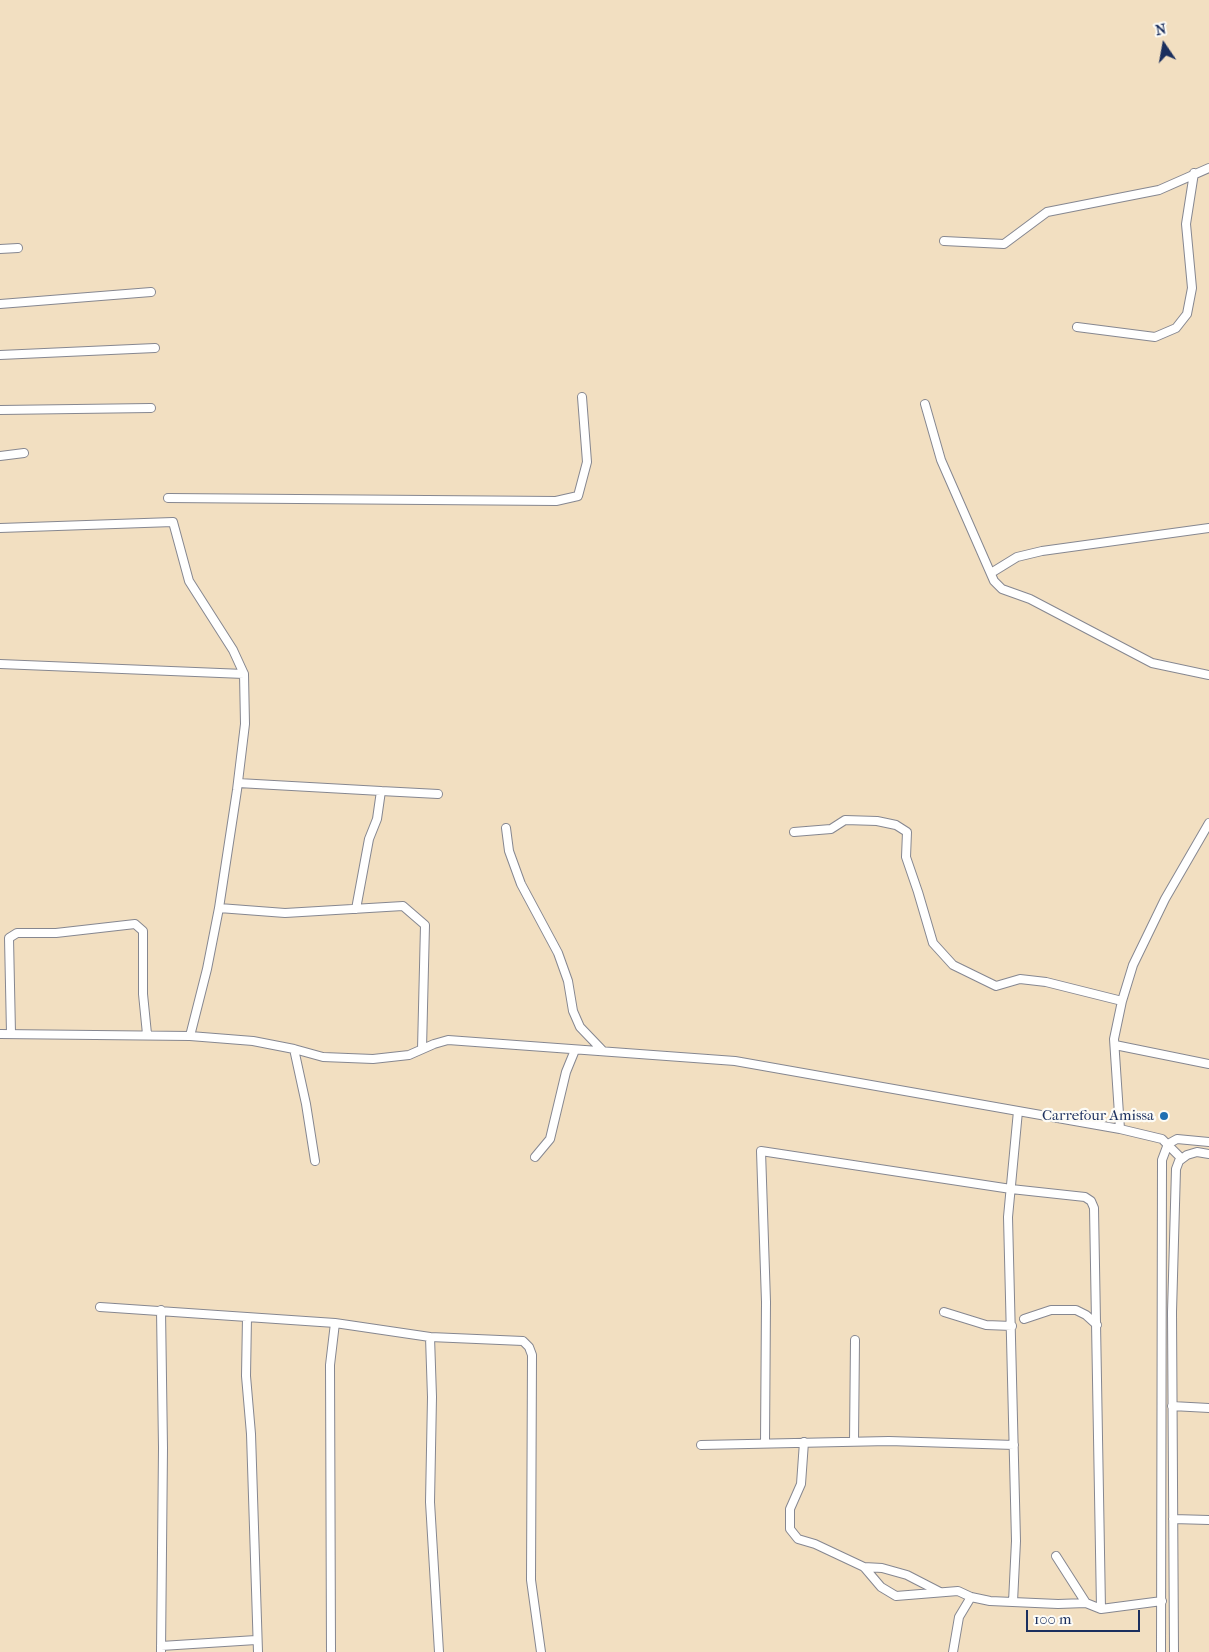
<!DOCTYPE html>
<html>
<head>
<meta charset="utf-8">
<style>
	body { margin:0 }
	#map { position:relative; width:1209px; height:1652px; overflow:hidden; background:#f2dfc1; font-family:"IM FELL French Canon",serif }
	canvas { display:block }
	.north { position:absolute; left:1139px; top:20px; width:50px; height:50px; -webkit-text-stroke:4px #fdfcf7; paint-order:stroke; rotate:348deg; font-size:14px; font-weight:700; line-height:20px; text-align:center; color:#1b2f5e }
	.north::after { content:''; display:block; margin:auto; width:18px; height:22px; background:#1b2f5e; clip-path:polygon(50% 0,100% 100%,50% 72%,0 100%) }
	.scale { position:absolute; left:1026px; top:1610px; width:114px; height:22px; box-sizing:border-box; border:2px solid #1b2f5e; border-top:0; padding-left:6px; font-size:15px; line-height:18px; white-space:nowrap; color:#1b2f5e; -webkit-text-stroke:4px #fdfcf7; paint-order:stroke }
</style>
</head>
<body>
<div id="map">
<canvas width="1209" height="1652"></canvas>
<div class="north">N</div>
<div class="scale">100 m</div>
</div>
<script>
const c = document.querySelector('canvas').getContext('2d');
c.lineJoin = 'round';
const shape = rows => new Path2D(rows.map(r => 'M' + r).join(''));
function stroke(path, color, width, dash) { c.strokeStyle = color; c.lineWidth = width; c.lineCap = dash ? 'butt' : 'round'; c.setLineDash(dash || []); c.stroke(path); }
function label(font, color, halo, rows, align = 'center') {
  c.font = font + ' "IM FELL French Canon",serif'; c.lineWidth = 4.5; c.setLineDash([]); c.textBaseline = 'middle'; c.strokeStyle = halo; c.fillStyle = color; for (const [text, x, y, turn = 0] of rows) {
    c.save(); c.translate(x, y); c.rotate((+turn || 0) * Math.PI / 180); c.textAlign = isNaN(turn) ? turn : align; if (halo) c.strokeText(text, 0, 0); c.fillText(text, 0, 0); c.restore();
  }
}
const minor = shape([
	[944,241,1004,244,1047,212,1159,190,1209,168],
	[0,249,18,248],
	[0,304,151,292],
	[1077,327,1155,337,1176,328,1187,314,1192,288,1186,224,1194,173],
	[0,355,155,348],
	[925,404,941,460,994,581,1002,589,1030,599,1152,663,1209,675],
	[0,410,151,408],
	[0,456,24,453],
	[168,498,556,501,578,496,587,462,582,397],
	[0,528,173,522,189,581,233,650,244,674,245,724,237,790,219,908,207,969,190,1036],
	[991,573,1017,557,1042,551,1209,528],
	[0,664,244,674],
	[238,783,381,791],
	[506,828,509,851,521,884,558,953,568,981,573,1011,580,1027,603,1051],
	[794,832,831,829,845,820,877,821,896,825,907,832,906,857,918,892,933,943,953,965,996,986,1020,979,1046,982,1122,1001],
	[219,908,285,913,403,906,425,925,422,1049],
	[356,909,369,839,377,819,381,791,438,794],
	[11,1033,9,938,17,933,56,933,135,924,143,931,143,994,147,1034],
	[0,1034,190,1036,253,1041,294,1049,323,1057,373,1059,409,1055,434,1044,448,1040,735,1061,1120,1129,1162,1139,1181,1158],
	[1115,1045,1209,1064],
	[294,1049,306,1104,315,1161],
	[1120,1129,1114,1039,1122,1001,1133,965,1165,899,1209,823],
	[535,1157,550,1139,566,1072,575,1050],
	[100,1307,335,1323,430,1337,432,1397,430,1502,439,1652],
	[161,1310,163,1448,161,1652],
	[944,1312,986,1325,1012,1326],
	[247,1317,246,1376,251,1434,258,1652],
	[1024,1319,1051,1310,1076,1310,1086,1315,1097,1325],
	[430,1337,523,1341,529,1347,532,1355,531,1580,541,1652],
	[1172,1406,1209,1408],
	[854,1441,855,1340],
	[804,1442,801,1484,790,1509,790,1529,798,1539,815,1544,864,1567,881,1587,896,1596,958,1591,971,1597,990,1601,1058,1604,1086,1603,1101,1609,1162,1601],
	[765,1443,766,1302,761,1151,1011,1189,1085,1197,1091,1201,1094,1208,1101,1609],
	[701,1445,889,1441,1014,1445],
	[1173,1519,1209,1520],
	[1056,1556,1086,1603],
	[864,1567,882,1568,907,1575,940,1592],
	[1013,1602,1016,1541,1008,1217,1018,1111],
	[161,1646,256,1640],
	[331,1652,330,1365,335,1323],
	[953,1652,959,1617,971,1597],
	[1161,1652,1162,1160,1168,1144,1177,1139,1209,1142],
	[1174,1652,1172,1312,1176,1169,1179,1161,1187,1155,1197,1152,1209,1154]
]);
const markers = [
	[1164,1116,5,"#1f6fb2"]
];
const poiNames = [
	["Carrefour Amissa",1154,1116]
];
stroke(minor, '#868790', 10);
stroke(minor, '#fff', 8);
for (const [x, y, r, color] of markers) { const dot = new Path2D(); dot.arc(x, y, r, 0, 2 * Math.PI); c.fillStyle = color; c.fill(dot); stroke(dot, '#fdfcf7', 2); }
label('15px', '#1b2f5e', '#fdfcf7', poiNames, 'right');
</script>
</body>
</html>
